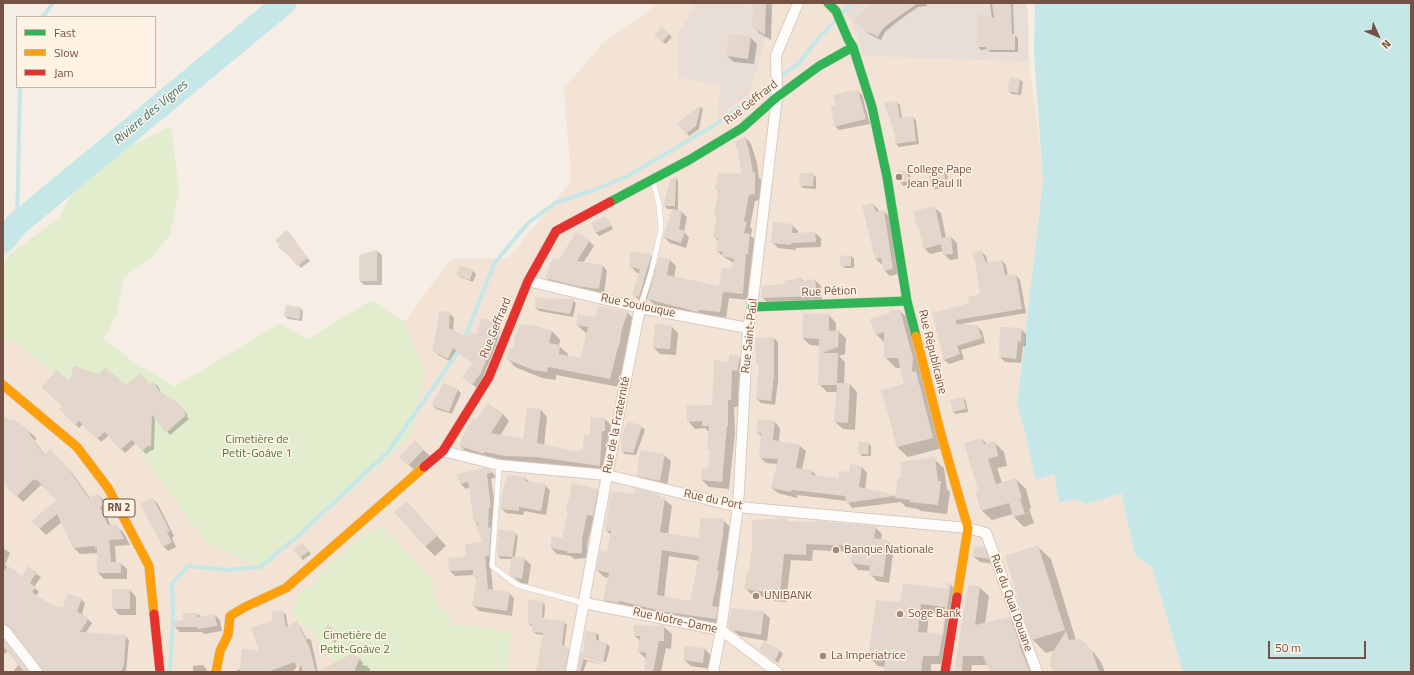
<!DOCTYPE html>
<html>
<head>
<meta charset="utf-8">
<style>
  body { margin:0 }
  #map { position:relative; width:1414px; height:675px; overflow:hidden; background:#f6eee5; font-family:"Titillium Web",sans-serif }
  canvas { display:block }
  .frame { position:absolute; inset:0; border:4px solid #755344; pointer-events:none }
  .legend { position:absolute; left:16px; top:16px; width:140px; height:72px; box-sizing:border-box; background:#fff3e5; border:1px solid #c8b3a5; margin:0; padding:5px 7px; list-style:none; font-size:12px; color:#755344 }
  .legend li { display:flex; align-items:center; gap:8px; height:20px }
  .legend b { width:20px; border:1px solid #c8b3a5 }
  .north { position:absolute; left:1358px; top:16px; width:40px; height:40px; -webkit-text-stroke:3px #fff3e5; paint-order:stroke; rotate:135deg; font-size:11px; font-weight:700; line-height:16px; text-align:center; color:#755344 }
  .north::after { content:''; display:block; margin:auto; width:14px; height:18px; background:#755344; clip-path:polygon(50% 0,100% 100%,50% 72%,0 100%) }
  .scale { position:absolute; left:1268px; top:641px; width:98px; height:18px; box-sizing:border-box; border:2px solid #755344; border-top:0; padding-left:5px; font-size:12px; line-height:14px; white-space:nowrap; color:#755344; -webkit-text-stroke:3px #fff3e5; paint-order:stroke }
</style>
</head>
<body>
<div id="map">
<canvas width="1414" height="675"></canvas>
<div class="frame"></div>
<ul class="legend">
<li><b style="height:5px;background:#30b455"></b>Fast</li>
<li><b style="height:5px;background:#ff9f0a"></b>Slow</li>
<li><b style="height:5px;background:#e5322d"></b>Jam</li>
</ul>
<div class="north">N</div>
<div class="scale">50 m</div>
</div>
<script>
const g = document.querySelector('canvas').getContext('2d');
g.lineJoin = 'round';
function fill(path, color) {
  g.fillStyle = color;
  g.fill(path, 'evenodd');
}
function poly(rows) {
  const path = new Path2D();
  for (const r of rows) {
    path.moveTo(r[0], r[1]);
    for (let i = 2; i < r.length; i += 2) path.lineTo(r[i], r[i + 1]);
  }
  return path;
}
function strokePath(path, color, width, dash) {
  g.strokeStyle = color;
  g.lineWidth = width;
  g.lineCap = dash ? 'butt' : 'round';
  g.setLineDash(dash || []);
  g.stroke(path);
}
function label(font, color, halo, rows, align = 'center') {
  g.font = font + ' "Titillium Web",sans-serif';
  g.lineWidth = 3;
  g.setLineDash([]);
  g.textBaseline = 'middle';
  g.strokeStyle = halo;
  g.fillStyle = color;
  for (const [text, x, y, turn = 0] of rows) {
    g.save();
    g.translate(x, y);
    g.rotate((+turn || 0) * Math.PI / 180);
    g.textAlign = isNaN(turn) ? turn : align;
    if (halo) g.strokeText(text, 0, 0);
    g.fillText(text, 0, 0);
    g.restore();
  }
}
const residential = poly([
  [659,3,851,3,845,12,853,24,863,56,1029,62,1039,136,1043,181,1017,405,1024,429,1036,480,1054,474,1059,503,1076,499,1087,504,1121,493,1135,555,1152,567,1183,672,3,672,3,344,8,337,73,388,130,438,206,543,424,372,404,322,451,259,509,258,571,181,564,88,602,44]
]);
const industrial = poly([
  [696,3,743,3,774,11,750,93,717,118,720,85,678,78,677,36],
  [855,3,1026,3,1028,11,1029,62,863,56,853,24,845,12]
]);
const green = poly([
  [171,126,179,191,170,235,152,257,123,278,117,315,103,339,134,362,174,387,280,323,307,340,371,300,404,322,424,372,411,435,336,505,258,565,206,543,130,438,73,388,12,340,3,340,3,266,9,255,59,218,84,168],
  [382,526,431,578,437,606,449,614,453,627,463,624,511,632,507,672,340,672,310,628,306,629,296,620,292,610,298,596,359,538]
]);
const water = poly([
  [1035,3,1411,3,1411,672,1183,672,1152,567,1135,555,1121,493,1086,504,1076,499,1059,503,1054,474,1036,480,1024,429,1017,405,1043,181,1034,53]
]);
const shadow = poly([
  [754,3,771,3,772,5,771,40,759,33,753,26],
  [874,3,927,3,927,6,918,7,898,21,885,32,881,40,869,34,856,21],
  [990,3,1013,3,1014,35,1018,38,1018,52,990,52,988,49,981,50,978,47,978,20,992,19],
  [662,28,672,37,666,44,658,38],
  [750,37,757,44,754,64,734,62,727,56],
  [1020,80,1023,82,1021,95,1011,94,1009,91],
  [857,91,862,95,870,124,839,130,835,126,837,106],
  [897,102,900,105,902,119,913,117,916,120,919,144,899,147,896,144],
  [701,107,703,109,699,129,689,136,679,123],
  [745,137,751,144,757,163,759,178,761,180,761,200,755,201,750,227,752,229,751,236,756,241,754,261,752,260,749,300,729,298,726,318,705,315,704,318,655,305,647,298,646,303,640,301,634,295,640,273,637,273,630,266,650,255,656,262,655,269,656,269,670,260,676,266,674,278,720,287,732,270,734,263,724,257,717,251,718,241,714,236,718,216,715,214,719,192,717,189,728,175,742,174],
  [907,171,910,174,912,184,903,186,901,183,898,172],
  [944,171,947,174,949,188,934,189,931,186],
  [813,174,816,177,816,189,803,188,800,185],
  [676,178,678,181,678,211,681,211,687,217,684,232,689,237,686,248,670,243,664,237,673,209,667,209,665,206],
  [873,204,878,209,879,213,883,211,889,216,898,274,890,276,885,271,884,263,881,264,876,259,863,207],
  [935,208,941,213,946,238,951,237,957,243,958,259,950,260,944,254,943,251,930,254,924,248,920,228,917,225],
  [606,217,608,220,613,229,599,236,596,233,592,223],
  [792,225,798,231,798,234,815,233,821,238,821,247,796,248,796,250,778,248,772,242],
  [290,234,310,261,301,268,292,258],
  [589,241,594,246,583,263,603,266,607,271,604,294,582,290,551,282,546,277,559,261],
  [377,251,382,255,382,285,364,285,360,281,360,256],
  [981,251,986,256,988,264,1002,261,1006,265,1008,276,1016,275,1020,280,1026,313,961,324,977,326,982,331,985,343,961,350,964,359,949,364,944,360,933,314,971,304,982,295],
  [851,256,854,259,854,268,845,268,842,265],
  [460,267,473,271,476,274,473,282,460,277,457,275],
  [801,278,804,282,815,280,821,286,822,301,768,303,763,298,786,285],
  [573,300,576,303,573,317,539,311,536,308],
  [598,307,628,313,636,321,626,355,619,387,556,375,556,380,542,378,515,367,507,358,514,351,552,331,560,340,559,346,568,354,568,357,581,360,587,334,577,325,596,319],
  [300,308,303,311,302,321,288,319,285,316],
  [900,311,911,321,943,448,908,457,897,447,883,390,905,384,901,368,896,368,885,357,885,343,876,334],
  [449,313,454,318,453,331,469,340,496,323,501,328,496,345,478,389,469,382,473,364,458,352,453,363,438,355,433,350],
  [819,314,829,315,836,323,836,331,838,331,846,338,845,354,839,356,845,362,844,384,850,384,857,392,855,430,843,429,835,422,837,392,827,392,819,384,820,346,810,345,803,338],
  [671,326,678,333,676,355,660,354,654,348],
  [1021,329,1026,334,1026,346,1023,346,1021,363,1005,362,1000,357],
  [774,338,778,342,778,381,775,405,761,403,757,399,760,366,757,363],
  [739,357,747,364,744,378,739,377,738,407,734,407,735,433,729,489,709,487,702,480,709,470,711,451,708,448,710,433,705,428,695,429,688,421,713,406,729,363],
  [141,375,149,385,154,383,158,386,161,393,172,401,174,400,188,415,187,417,189,419,170,435,155,417,154,450,152,450,146,454,136,443,125,453,109,435,101,442,83,424,79,428,61,409,64,406,69,383,126,386],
  [444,384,458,390,461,393,452,414,436,409,433,406],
  [963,398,966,401,968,412,956,414,953,412],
  [488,404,503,414,509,421,500,436,524,440,528,409,541,410,547,417,544,446,581,453,584,450,591,436,605,419,611,425,611,438,608,438,606,472,543,464,512,462,467,452,460,446],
  [3,417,14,422,14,421,31,433,37,439,34,440,45,455,56,456,73,474,90,498,98,494,104,501,110,512,106,514,111,526,116,526,123,532,130,545,115,546,116,563,120,563,127,569,127,579,104,579,98,573,98,553,80,554,74,548,62,522,46,535,40,529,33,521,57,500,44,486,43,487,41,485,23,502,3,482],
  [628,422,642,427,645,430,636,455,625,454,622,451],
  [775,422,780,428,779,442,800,446,806,451,802,469,812,471,818,477,839,479,862,467,867,473,865,490,895,496,897,497,903,478,934,459,944,468,947,489,950,492,947,514,921,511,918,509,906,507,901,502,852,508,847,501,797,495,797,498,778,493,772,488,778,464,766,463,760,457,762,437,757,432],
  [982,439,987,444,994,442,1004,452,1007,466,997,468,1002,483,1016,479,1026,489,1031,508,1029,509,1034,523,1024,527,1014,517,1013,514,992,520,982,511,979,490],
  [415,442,430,456,415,471,401,457],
  [868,443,871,446,871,456,862,456,859,453],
  [664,455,671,461,667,487,644,482,638,475],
  [491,471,496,477,491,479,496,512,490,560,493,591,509,593,514,598,512,616,479,611,474,606,477,580,474,575,455,576,450,571,484,543,479,527,475,522,470,487,466,489,461,484,457,474],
  [525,478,530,482,545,485,550,490,546,515,524,511,523,515,506,513,501,508],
  [597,490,603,496,598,521,593,520,587,545,587,558,574,559,571,556,557,554,551,548,563,539,569,513],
  [635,495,658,495,661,499,664,499,672,506,668,534,700,539,723,520,730,527,723,625,611,607,604,600,609,578,604,577,597,570,608,553,611,535,606,530],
  [669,556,699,561,691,602,664,598],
  [153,499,158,504,174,536,172,538,176,547,168,551,163,546],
  [407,502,446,546,435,556,425,546],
  [785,519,788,522,875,527,882,534,881,540,887,541,894,547,889,583,877,581,870,574,871,571,858,570,852,563,853,552,813,550,812,561,791,560,786,602,774,601,770,598,752,595,745,588,750,573],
  [515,533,518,536,515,557,525,559,531,565,528,584,521,583,510,574,513,559,501,559,498,556],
  [305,547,311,554,303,560,300,557],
  [1038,547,1051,559,1076,640,1084,643,1094,653,1101,662,1105,672,1054,672,1056,650,1046,653,1033,640,1023,613],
  [3,548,10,553,5,565,22,578,28,568,41,577,34,587,39,592,36,596,49,605,63,610,81,599,85,603,82,614,92,623,85,634,125,636,129,640,126,672,44,672,43,668,14,631,9,627,3,630],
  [984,548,990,554,994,564,980,562,973,556],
  [950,584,959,593,948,664,931,664,931,672,885,672,885,667,878,666,869,657,901,603,948,590],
  [929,612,945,615,943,636,927,634],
  [979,587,989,596,985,624,1009,618,1019,627,1035,672,991,672,988,665,972,665,971,672,955,672],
  [130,590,136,597,136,615,119,615,113,608],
  [542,602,545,605,544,620,564,622,567,625,564,647,571,651,568,672,538,672,544,635,536,634,533,631,533,627,529,624],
  [282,611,286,615,288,627,296,623,300,626,307,640,308,638,311,640,318,672,298,672,302,659,293,672,237,672,238,669,241,670,261,652,274,621],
  [763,612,770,618,767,641,740,636,729,627],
  [198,614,202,618,215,615,220,620,222,631,204,634,202,632,180,632,175,627],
  [635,626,664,627,672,634,671,649,666,648,661,672,665,672,645,672,646,659,638,651,640,641,635,636],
  [586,632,596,633,599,635,599,642,607,644,610,647,606,662,583,657,583,659,605,665,587,661,583,672,579,672,584,654],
  [337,633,340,636,335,643,323,634],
  [3,641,28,672,13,672,19,664,8,651,3,655],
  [764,643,780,651,783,654,778,663,760,650],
  [705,649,711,656,710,669,691,666,684,660],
  [351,656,360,659,363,663,362,665,367,666,370,669,370,672,323,672],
  [203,665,207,670,207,672,193,672,193,666]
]);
const stream = poly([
  [43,17,53,3],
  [17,224,20,87],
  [464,340,494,264,527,224,555,203,591,191,626,177,716,124,799,63,817,40,852,3],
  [170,672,173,615,172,584,188,566,227,570,260,567,299,535,388,452,460,349]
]);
const river = poly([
  [3,241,17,224,284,3]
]);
const building = poly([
  [753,3,766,3,765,35,752,27],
  [872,3,918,3,887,25,882,30,878,37,865,31,854,21],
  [992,3,1011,3,1012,34,1015,34,1015,50,987,50,986,47,977,47,977,20,979,14,994,18],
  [662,27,669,34,662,42,654,35],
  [729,34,751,36,748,59,726,56],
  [1010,77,1020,79,1018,93,1007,91],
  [858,90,866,119,834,127,831,106,836,105,833,95,845,92],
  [897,101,900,118,913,116,916,141,895,144,895,135,884,103],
  [701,105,696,126,686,134,677,123],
  [745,136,750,155,753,172,755,172,755,194,749,195,744,221,747,222,744,233,750,234,748,255,746,254,743,294,723,292,720,312,699,310,698,312,647,299,659,257,670,259,667,275,719,286,722,267,732,269,734,259,722,256,723,252,716,251,718,238,713,237,717,214,714,214,719,190,715,189,719,172,729,174,741,173,738,151,735,142],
  [907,170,909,181,900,183,897,171],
  [944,170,946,186,931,187,928,173],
  [800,173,814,173,813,186,799,186],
  [676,177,675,206,663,206,670,180],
  [873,203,876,212,884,210,893,269,884,271,881,258,875,259,862,206],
  [935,206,942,238,951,236,953,254,943,255,941,244,924,249,918,225,916,225,913,211],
  [672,209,682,210,679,229,685,231,681,243,663,237],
  [606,216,611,226,595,233,591,223],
  [773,222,793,224,792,233,815,232,816,242,791,243,791,245,771,243],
  [287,230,308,258,297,266,291,258,278,247,280,245,275,240],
  [576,232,590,240,577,261,603,265,599,289,577,286,545,278,553,258,559,260],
  [377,250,377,281,359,281,359,255],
  [981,250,986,263,1002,260,1005,275,1016,274,1022,309,956,320,956,324,977,325,982,338,957,346,960,354,944,360,932,313,970,303,968,297,980,294,976,267,972,253],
  [631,251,650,254,651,256,639,297,632,295,640,269,629,267],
  [851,255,851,266,841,266,839,256],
  [460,265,473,270,470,280,456,275],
  [801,277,802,281,815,279,817,296,762,298,761,286,785,284,784,281],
  [535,298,574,299,570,314,535,308],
  [286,305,301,307,299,319,284,316],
  [598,306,628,312,622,329,619,347,618,347,610,379,548,367,547,372,533,370,506,359,510,348,513,349,515,337,520,324,536,326,552,331,549,343,560,345,559,354,581,358,588,327,576,325,578,314,595,317],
  [890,310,900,310,913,358,912,372,916,371,933,438,897,447,881,390,904,384,898,358,884,358,884,332,875,335,870,319,890,313],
  [439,311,450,312,449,328,468,338,471,332,477,334,481,318,497,322,491,340,494,341,481,373,472,385,462,377,472,364,453,348,448,359,432,351,437,328],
  [819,313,819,314,829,314,829,331,839,330,838,347,822,353,838,353,837,384,837,383,850,383,848,423,834,422,837,385,818,385,819,339,802,338,803,314],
  [655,324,672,325,670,349,653,348],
  [1000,327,1022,328,1021,342,1018,341,1016,359,999,357],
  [774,337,774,376,771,401,756,399,759,364,756,364,755,338],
  [730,354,740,356,740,357,737,371,732,370,731,400,728,400,728,426,727,426,722,482,701,480,702,468,708,469,710,449,707,449,709,426,702,426,702,421,687,422,686,406,712,405,714,360,728,362],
  [74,366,98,374,99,372,100,373,105,367,126,385,141,373,149,384,154,381,158,390,172,400,174,399,185,411,184,412,186,415,166,433,152,415,151,446,148,446,142,451,132,440,120,450,105,432,97,439,79,421,75,425,59,409,62,406,41,387,57,370,69,381],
  [443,383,458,389,449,412,432,406,435,396,437,397],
  [963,397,966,409,953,412,950,400],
  [488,403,503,414,491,433,523,439,527,408,541,409,537,443,580,452,580,449,583,449,584,435,590,435,590,417,605,418,605,431,602,431,600,466,536,457,505,456,484,452,484,454,459,446,463,435,473,419,476,420],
  [3,416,13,421,14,419,31,432,29,433,44,455,50,449,67,467,89,498,98,493,104,505,100,507,108,525,116,524,124,538,124,539,109,540,111,562,121,562,121,573,97,573,97,548,95,549,95,546,73,548,57,514,39,529,32,521,56,500,37,480,36,481,34,479,16,497,3,483],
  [758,419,775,421,773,440,800,445,796,468,812,470,812,475,838,478,839,471,849,472,850,464,862,466,859,487,896,495,895,496,846,503,845,496,792,490,791,492,771,488,778,459,759,458,761,433,756,433],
  [628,421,642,426,633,453,621,451,622,435],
  [982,438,984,444,995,441,998,456,988,459,996,484,1016,478,1022,499,1020,499,1025,514,1013,517,1009,503,981,511,975,491,978,490,964,443],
  [415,440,424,449,408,466,399,457],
  [858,442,869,442,868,454,858,454],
  [640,450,665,454,660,481,637,476],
  [935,457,938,481,941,481,938,505,910,502,910,500,895,498,898,477,902,477,900,462],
  [485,468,491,470,492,472,487,474,491,508,489,507,488,527,491,528,489,556,485,556,488,589,510,592,507,611,472,606,477,577,473,577,473,570,449,571,448,558,466,557,465,544,482,542,476,525,478,526,478,523,474,523,468,482,460,484,456,474],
  [507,475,526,477,525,481,546,484,541,511,519,507,519,511,500,509,501,499],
  [572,483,598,489,593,516,587,515,582,539,582,553,567,553,567,551,550,548,552,536,562,538,568,512,566,511],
  [635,488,658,494,658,497,665,498,660,532,699,538,700,518,724,519,723,534,717,571,719,571,712,606,718,607,716,619,666,612,619,601,619,603,603,600,609,573,596,570,600,551,607,552,611,531,605,530,611,491,634,494],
  [662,550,699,556,690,601,657,595],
  [153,498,170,531,167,532,172,542,163,547,140,504],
  [407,501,437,536,425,547,394,512],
  [786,518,786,521,815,522,815,521,876,526,874,538,888,540,883,577,869,575,870,566,851,563,853,546,806,544,806,555,784,554,780,596,766,595,766,592,744,589,747,572,749,572,752,545,752,520],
  [499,529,516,532,512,557,497,556],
  [303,543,309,551,300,558,293,550],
  [1038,545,1065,630,1032,640,1022,613,1005,556],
  [974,546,984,547,989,559,972,556],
  [512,556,525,558,522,579,513,577,509,574],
  [8,566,22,576,28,566,37,572,30,583,36,587,32,592,50,604,63,608,67,594,82,598,77,612,89,618,80,632,126,635,124,665,121,672,43,672,42,668,11,628,3,624,3,572],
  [948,582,951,583,939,656,923,656,921,672,884,672,885,660,868,658,876,600,900,602,903,583,947,589],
  [921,604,945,607,942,634,918,632],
  [968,585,980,586,975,625,1010,617,1020,644,1019,645,1030,672,990,672,983,656,963,656,962,672,954,672],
  [112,589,130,589,130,609,112,609],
  [529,599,543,602,542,617,544,617,544,619,565,621,562,645,569,648,565,672,536,672,543,633,532,632,532,624,528,624,528,611,527,611],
  [731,608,764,611,761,635,732,630,728,627],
  [283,610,286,627,297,621,310,649,316,672,303,672,301,665,296,666,295,662,268,672,240,672,242,649,259,651,251,628,273,620,271,612],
  [183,613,198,613,197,617,215,614,217,626,198,629,197,627,174,627,173,622,183,620],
  [328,624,338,633,332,640,321,634],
  [634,625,664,626,664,641,659,641,653,672,644,672,646,653,637,651,640,636,634,636],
  [585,631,596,632,596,640,607,643,603,663,584,658,580,672,578,672,581,652,583,652],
  [1066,631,1069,640,1078,639,1085,642,1092,651,1099,672,1053,672,1050,664,1051,655],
  [3,639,29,672,24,672,3,646],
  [764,641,780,650,775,661,759,650],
  [685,646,705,648,703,663,683,660],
  [351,654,360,658,354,672,317,672]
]);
const lane = poly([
  [640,308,651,273,661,229,659,204,653,181],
  [499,465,492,566,517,585,584,603]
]);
const street = poly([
  [528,281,640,308,748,328],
  [443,451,499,465,607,475,738,507,968,528,986,533,1037,672],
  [584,603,721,630,777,672],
  [3,630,6,632,37,672],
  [571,672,607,475,640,308],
  [713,672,721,630,738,507,748,328,752,307,777,97,776,55,798,3]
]);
const fast = poly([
  [828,3,836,11,848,39,853,47,872,107,887,177,907,301,916,336],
  [610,202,689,160,742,128,777,97,819,66,853,47],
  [752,307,907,301]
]);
const slow = poly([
  [916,336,942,438,968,528,957,597],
  [3,385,77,447,108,488,149,566,154,614],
  [216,672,220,651,228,635,230,616,245,607,286,588,424,467]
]);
const jam = poly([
  [424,467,443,451,489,377,528,281,556,231,610,202],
  [154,614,160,672],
  [945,672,957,597]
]);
const markers = [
  [899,177,4,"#a2897c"],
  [836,550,4,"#a2897c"],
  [756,596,4,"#a2897c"],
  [900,614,4,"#a2897c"],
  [823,656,4,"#a2897c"]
];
const shields = [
  [119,508,32]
];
const shieldNames = [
  ["RN 2",119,508]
];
const streetNames = [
  ["Rue Geffrard",751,103,-38],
  ["Rue Pétion",829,292,-2],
  ["Rue Soulouque",638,306,12],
  ["Rue Geffrard",496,328,-68],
  ["Rue Saint-Paul",750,336,-84],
  ["Rue Républicaine",932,352,76],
  ["Rue de la Fraternité",617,425,-79],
  ["Rue du Port",713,500,12],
  ["Rue du Quai Douane",1011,603,70],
  ["Rue Notre-Dame",675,621,12]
];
const poiNames = [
  ["College Pape",907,170],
  ["Jean Paul II",907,184],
  ["Banque Nationale",844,550],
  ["UNIBANK",764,596],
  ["Soge Bank",908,614],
  ["La Imperiatrice",831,656]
];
const parkNames = [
  ["Cimetière de",257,440],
  ["Petit-Goâve 1",257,454],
  ["Cimetière de",355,636],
  ["Petit-Goâve 2",355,650]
];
const waterNames = [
  ["Riviere des Vignes",151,113,-40]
];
fill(residential, '#f3e3d4');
fill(industrial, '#e9ded6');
fill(green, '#e2edce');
fill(water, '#c5e7e7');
fill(shadow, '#0003');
strokePath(stream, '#c5e7e7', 4);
strokePath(river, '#c5e7e7', 24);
fill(building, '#e3d6cc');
strokePath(lane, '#d7cbc3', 6);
strokePath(street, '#d7cbc3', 12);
strokePath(fast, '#d7cbc1', 10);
strokePath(slow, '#d7cbc1', 10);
strokePath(jam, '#d7cbc1', 10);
strokePath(lane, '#fefcfb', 5);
strokePath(street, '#fefcfb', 10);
strokePath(fast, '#30b455', 9);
strokePath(slow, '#ff9f0a', 9);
strokePath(jam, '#e5322d', 9);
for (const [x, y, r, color] of markers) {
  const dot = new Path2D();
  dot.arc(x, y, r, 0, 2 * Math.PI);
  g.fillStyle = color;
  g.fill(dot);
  strokePath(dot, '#fff3e5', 1.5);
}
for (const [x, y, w] of shields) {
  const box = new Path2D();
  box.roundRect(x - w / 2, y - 9, w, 18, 3);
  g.fillStyle = '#fff3e5';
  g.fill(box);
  strokePath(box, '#755344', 1);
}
label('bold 11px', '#755344', null, shieldNames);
label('12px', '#755344', '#fff3e5', streetNames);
label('12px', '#755344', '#fff3e5', poiNames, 'left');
label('12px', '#4e7639', '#fff3e5', parkNames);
label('italic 13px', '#36757d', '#fff3e5', waterNames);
</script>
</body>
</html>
